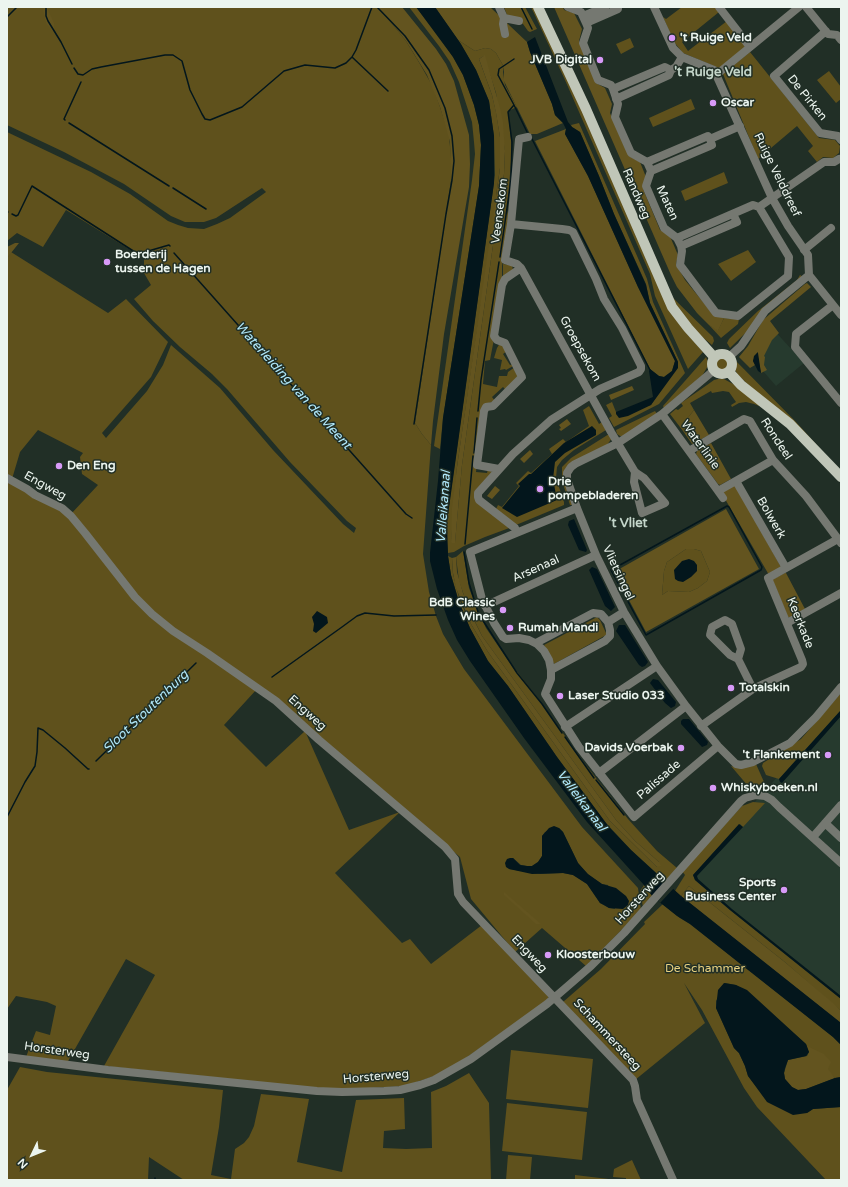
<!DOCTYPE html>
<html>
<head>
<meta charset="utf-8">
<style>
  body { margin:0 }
  #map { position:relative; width:848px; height:1187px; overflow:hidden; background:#212f26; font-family:"Varela Round",sans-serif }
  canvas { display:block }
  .frame { position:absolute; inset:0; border:8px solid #ecf5ef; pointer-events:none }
  .north { position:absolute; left:12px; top:1135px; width:40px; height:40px; -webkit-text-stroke:3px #212f26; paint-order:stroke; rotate:227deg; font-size:11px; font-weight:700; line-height:16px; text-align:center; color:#ecf5ef }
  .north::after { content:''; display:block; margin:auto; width:14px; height:18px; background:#ecf5ef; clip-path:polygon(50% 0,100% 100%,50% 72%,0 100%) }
</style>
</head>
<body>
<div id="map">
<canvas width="848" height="1187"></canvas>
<div class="frame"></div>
<div class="north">N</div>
</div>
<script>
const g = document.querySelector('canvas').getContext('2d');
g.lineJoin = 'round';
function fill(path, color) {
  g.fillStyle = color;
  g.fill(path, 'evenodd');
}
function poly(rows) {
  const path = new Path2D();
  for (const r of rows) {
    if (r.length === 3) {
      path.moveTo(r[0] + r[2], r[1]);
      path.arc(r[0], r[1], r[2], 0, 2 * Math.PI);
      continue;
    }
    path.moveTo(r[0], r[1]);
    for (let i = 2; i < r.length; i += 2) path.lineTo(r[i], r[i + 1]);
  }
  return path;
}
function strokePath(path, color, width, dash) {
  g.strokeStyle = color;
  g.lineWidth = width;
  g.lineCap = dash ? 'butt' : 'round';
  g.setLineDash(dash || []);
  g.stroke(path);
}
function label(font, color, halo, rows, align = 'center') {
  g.font = font + ' "Varela Round",sans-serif';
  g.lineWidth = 3;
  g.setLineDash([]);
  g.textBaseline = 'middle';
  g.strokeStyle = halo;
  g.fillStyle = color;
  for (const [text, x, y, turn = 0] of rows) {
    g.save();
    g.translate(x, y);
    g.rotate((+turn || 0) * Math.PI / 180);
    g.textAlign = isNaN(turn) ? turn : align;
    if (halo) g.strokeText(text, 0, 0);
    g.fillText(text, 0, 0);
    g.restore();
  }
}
const built = poly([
  [772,328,804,363,776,386,763,371,760,353],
  [841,703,841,1011,687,876,765,791]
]);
const green = poly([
  [7,7,376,7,385,15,406,41,420,64,433,87,440,107,449,135,451,158,451,181,415,423,422,434,431,445,423,554,429,592,436,616,443,634,464,669,582,827,638,888,641,910,586,966,542,928,515,952,471,899,460,857,290,713,174,629,146,606,71,514,98,485,82,474,80,457,83,453,38,430,20,452,12,479,7,477,7,258,11,252,108,313,126,299,168,342,151,377,102,433,106,438,147,391,163,365,171,345,220,388,273,450,343,524,354,533,356,528,347,521,290,462,227,389,212,374,180,347,153,321,134,299,151,285,144,273,144,254,138,254,132,251,66,210,43,247,17,233,7,241,7,132,91,172,130,194,168,221,178,225,188,228,204,229,217,224,230,218,266,192,262,188,216,218,204,222,185,222,171,216,124,184,64,152,7,125],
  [559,828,563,832,578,863,587,874,602,884,608,885,615,909,609,908,600,903,587,884,573,875,563,873,541,874,509,869,513,858,521,865,527,866,532,866,538,862,542,856,542,836,545,832],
  [409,7,416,7,436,32,453,57,463,75,474,105,479,125,481,145,479,186,443,418,440,449,434,446,472,180,475,154,474,142,472,122,459,82,450,62,439,46],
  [504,7,525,7,537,29,530,32,528,31,523,24,507,15],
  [531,7,534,7,572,87,675,318,683,329,703,352,688,369,655,296,650,274,565,80],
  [682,7,716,7,719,12,682,42,688,51,727,21,747,46,719,69,714,66,683,53,674,42,663,17,666,19],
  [630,38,634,47,621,54,616,44],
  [458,40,475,51,485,48,491,49,496,53,504,67,503,72,505,85,517,107,508,111,512,150,507,210,509,221,502,266,502,278,494,339,490,360,485,361,483,384,497,387,499,376,507,376,508,372,515,367,519,375,506,390,503,387,492,397,495,401,485,404,476,472,487,473,488,469,491,470,492,472,476,493,512,527,485,537,464,546,454,552,448,553,446,532,448,512,495,175,494,136,489,101,476,70],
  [484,56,496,93,505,151,504,174,497,219,496,196,500,168,500,137,496,112,492,95,479,59],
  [495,231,462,465,455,542,451,542,457,467,481,304],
  [750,52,819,138,835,140,840,146,839,153,833,158,823,157,817,162,808,151,813,146,797,126,758,159,723,74],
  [829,71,841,87,841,99,836,103,817,80],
  [691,99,695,109,653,127,649,118],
  [579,123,641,265,647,279,653,302,685,373,659,404,614,427,609,418,612,416,606,405,612,402,616,412,616,414,651,405,678,362,650,303,646,284,614,214,599,176,580,132,572,127,571,125],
  [724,172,728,183,685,201,681,191],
  [748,250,756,262,731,281,718,264],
  [503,264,512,265,513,270,503,278],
  [800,275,803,277,730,348,727,343,729,339,758,311,797,280],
  [671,296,713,337,714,341,712,345,695,331,680,313],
  [724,318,739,319,738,324,721,338,709,325,718,330],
  [500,343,507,351,503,354,510,365,514,364,515,365,506,370,505,369,500,370,502,360,494,358,497,348],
  [706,357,709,364,702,376,664,408,663,406],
  [722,364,7],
  [736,361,796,422,841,472,738,375,735,370],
  [722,378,735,385,760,404,759,406,754,404,746,402,739,403,732,407,731,405,736,402,729,392,723,391,712,393,711,391,690,403,694,410,687,419,683,431,670,414,676,409,678,410,683,406,681,403,707,385,714,380],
  [589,406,599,424,602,422,606,430,574,450,562,460,557,467,556,478,564,502,564,505,516,525,496,509,498,505,502,507,519,486,516,483,528,471,531,473,552,454,549,449,563,439,566,442,589,426,583,410],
  [655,411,657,414,623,436,620,436,617,434,616,430],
  [609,434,612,438,607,445,568,465,572,505,570,505,562,481,562,467,571,458],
  [7,480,67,514,139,603,257,689,224,725,266,767,305,731,349,830,400,812,335,873,402,943,410,939,431,964,482,925,548,995,548,1000,446,1072,405,1086,337,1090,104,1066,155,975,126,959,67,1063,26,1057,36,1031,50,1035,56,1006,47,1002,16,996,7,1009],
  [686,549,694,549,701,551,710,572,707,581,698,588,689,592,668,591,662,595,664,571,667,562],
  [463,551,469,588,477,609,486,628,507,659,537,697,585,764,628,819,657,851,677,868,665,881,631,850,605,822,557,757,508,686,488,661,470,628,459,602,451,575,448,556,452,558,453,574,460,601,471,624,488,652,610,821,657,867,659,862,635,841,616,820,482,636,468,607,459,581,456,557],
  [597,617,600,620,606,633,606,635,554,664,544,645],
  [841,693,841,700,840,702,841,704,841,710,779,779,766,775,762,766,763,763,801,739],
  [756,764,764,782,759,786,748,786,731,766,739,768],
  [753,802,765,803,743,827,740,824,693,875,695,880,730,910,841,999,841,1011,786,963,689,886,681,896,675,891,685,875,682,871,742,806],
  [644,885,653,897,643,907,640,891],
  [663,904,680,918,690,924,833,1037,841,1045,841,1077,835,1078,809,1052,806,1044,736,985,725,983,716,1001,716,1008,734,1048,739,1053,745,1066,748,1076,756,1086,807,1113,813,1109,841,1107,841,1180,826,1180,757,1107,744,1088,702,1010,684,983,705,1023,635,1080,563,1002,601,969,645,924,644,922],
  [511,1050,593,1059,588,1108,506,1099],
  [20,1067,47,1072,223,1090,219,1127,211,1175,231,1179,235,1149,244,1143,249,1137,254,1126,261,1094,309,1099,297,1162,342,1172,356,1100,404,1098,405,1129,384,1131,383,1148,406,1149,432,1148,431,1092,446,1086,469,1073,489,1103,491,1180,184,1180,149,1157,148,1180,7,1180,7,1090],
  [507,1103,587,1112,582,1160,502,1151],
  [508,1155,532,1157,530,1180,506,1180],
  [632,1160,641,1180,626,1180,626,1178,613,1177,614,1169],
  [575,1175,617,1180,575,1180]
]);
const forest = poly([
  [44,7,48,7,48,10,54,23,55,34,46,23,43,10],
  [376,7,402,7,436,49,446,64,454,81,469,135,470,164,469,187,444,334,433,421,431,445,422,434,415,423,451,181,450,142,440,107,427,75,406,41,385,15],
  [435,7,490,7,527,42,530,52,552,104,555,115,563,123,537,134,530,134,504,81,504,67,496,53,491,49,485,48,475,51,458,40],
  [554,7,563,7,564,10,574,13,582,29,579,41,596,83,605,88,612,104,610,113,629,156,640,162,646,177,643,189,660,230,669,234,678,255,676,264,685,280,712,313,724,318,718,331,709,325,697,313,677,287,671,275],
  [485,55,500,108,503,122,505,151,504,174,497,219,493,218,500,168,500,137,496,113,492,95,479,59],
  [566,129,565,134,588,176,638,287,675,361,672,371,664,377,659,376,650,369,535,141],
  [491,230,495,231,462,465,455,543,452,543,451,542,452,508,457,467],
  [15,243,19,243,7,258,7,247],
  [807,283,811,287,770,321,779,333,772,340,764,356,765,357,764,365,767,370,761,373,757,353,753,361,755,365,750,368,739,357,748,346,763,320,805,284],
  [632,386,634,390,611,400,609,395],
  [694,410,709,435,692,444,683,431,687,419],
  [567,419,571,424,561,431,559,429,561,428,559,425],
  [711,443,731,479,720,485,718,484,696,454,697,451],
  [530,450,533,454,524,463,520,459],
  [735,485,781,567,769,575,721,492],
  [495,486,500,490,492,499,487,496],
  [726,509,759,569,646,632,614,572],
  [686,549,694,549,701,551,710,572,707,581,698,588,689,592,668,591,662,595,664,571,667,562],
  [456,557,457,572,463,593,473,618,482,636,616,820,635,841,659,862,661,866,657,867,610,821,488,652,471,624,456,588,453,573,452,558],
  [785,573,786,573,805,609,790,617,788,617,773,581,773,579],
  [689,886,786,963,833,1003,841,1011,841,1023,681,896],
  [504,892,541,924,536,924,504,895],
  [807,1046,824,1054,831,1062,828,1069,835,1078,806,1089,798,1090,792,1087,785,1079,784,1073,788,1060,807,1056,809,1052]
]);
const water = poly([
  [416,7,435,7,461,44,476,70,489,101,494,136,494,183,447,522,448,556,451,575,459,602,470,628,488,661,508,686,557,757,609,827,631,850,681,896,841,1023,841,1045,833,1037,690,924,677,916,653,897,644,885,587,822,524,738,470,661,457,640,448,620,437,589,430,561,430,553,438,481,443,418,479,186,481,145,479,125,474,105,463,75,453,57],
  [535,37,568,122,572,127,580,132,599,176,614,214,646,285,650,303,678,362,678,368,651,405,628,416,619,418,616,414,616,412,653,397,649,371,650,369,659,376,664,377,672,371,675,361,638,287,588,176,565,134,566,129,563,123,555,115,552,104,530,52,527,42],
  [758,352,758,353,761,373,758,371,753,361,754,356],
  [592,426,596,430,596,435,565,453,555,462,553,479,557,500,517,517,502,508,520,486,518,484,529,474,531,474,564,443],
  [574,519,587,550,586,552,579,550,568,525,569,521],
  [689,559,694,561,697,565,697,571,691,577,683,582,678,581,675,579,674,570,682,561],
  [592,567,597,569,615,607,611,611,605,606,589,570],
  [317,611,327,617,328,623,316,633,313,631,314,624,312,617],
  [619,625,625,625,648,662,645,666,642,667,639,665,616,631],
  [653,679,658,680,676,702,675,706,671,708,665,703,650,683],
  [841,710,841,716,782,783,780,782,779,779],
  [683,719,689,719,708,742,707,745,702,747,681,724,681,721],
  [739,824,743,827,697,876,698,879,732,909,841,996,841,999,730,910,695,880,693,875],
  [554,826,559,828,563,832,578,863,588,874,602,884,616,888,626,896,629,901,628,905,623,909,609,908,604,905,600,903,587,884,573,875,563,873,532,874,509,869,506,867,505,863,507,859,510,858,513,858,520,865,527,866,532,866,538,862,542,856,542,836,549,828],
  [724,983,736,985,747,990,806,1044,809,1052,806,1056,788,1060,785,1068,784,1073,785,1079,792,1087,798,1090,806,1089,835,1078,841,1077,841,1107,813,1109,807,1113,793,1115,767,1102,748,1076,745,1066,739,1053,734,1048,716,1008,718,990]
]);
const pier = poly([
  [671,886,674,888,660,903,658,901]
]);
const stream = poly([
  [46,7,46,16,48,21,61,42,72,64],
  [377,7,405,36,429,70,445,108,452,136,453,148,454,161,452,180,446,214,414,424],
  [521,7,532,29],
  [7,17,17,7],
  [352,57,388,91],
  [74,68,78,74,83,75,92,69,101,67,165,55,173,55,182,61,190,90,202,114,205,119,210,120,242,107,284,71,305,65,335,68,346,63,352,57,356,50,372,7],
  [514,105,527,132],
  [65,120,64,119,81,82],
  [69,123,169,186],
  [532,139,650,370],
  [173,188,206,209],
  [7,212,8,212],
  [12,214,16,216,18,215,32,186,138,254,169,245,170,246],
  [174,253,406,514,412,518],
  [500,257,511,180,512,142,508,112,514,105,498,75,499,69,514,59],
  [478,411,481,380,499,262],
  [474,453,477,418],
  [727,506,729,507,762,567,761,570,646,635,611,570,727,506],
  [465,544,473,456],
  [464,552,469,583,478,612],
  [480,616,517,673,542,704,562,733],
  [272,677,342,627,357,616,365,613,394,616,436,615],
  [565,737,594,778],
  [96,761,196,663],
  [596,780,624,815],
  [7,817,25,782,35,766,37,752,38,728,43,730,65,748,88,769,89,769],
  [155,1180,155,1178]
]);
const minor = poly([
  [499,7,504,18,519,21],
  [568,7,581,12,586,23,588,28,583,43,598,80,611,85,613,89,618,104,615,117,631,153,647,162,651,171,646,186,664,228,677,238,681,246,682,251,680,265,716,313,738,316,788,276,789,257,759,207],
  [654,7,673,48,682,57,714,70,772,198,788,226,808,255,809,275,841,315],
  [719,7,750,47],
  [806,7,828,34,837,35,841,40],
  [583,16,605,7],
  [504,18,503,24,505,34],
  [586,23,618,9,618,7],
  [826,31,774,76,820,133,838,136,841,140],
  [716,75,799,7],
  [613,89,665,67,671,70],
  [616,99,669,75,671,70,676,67,682,57],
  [710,139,740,126],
  [647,162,708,136,710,139,712,145,651,171],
  [511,224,562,229,569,230,573,232,596,279,604,299,622,328,641,366,641,369,639,372,600,389,551,420,513,454,478,493,478,497,479,500,515,528,517,532],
  [677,238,753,205,759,207,824,162,834,162,839,159],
  [681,246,737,222,733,214],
  [804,250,831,228],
  [521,268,611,432,635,472,644,478,665,503,642,513,634,482,635,472],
  [833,305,796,334,795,347,841,403],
  [729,357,741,346,765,311,809,275],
  [713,371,662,414,618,443,575,464,571,467,567,473,567,479,577,508,596,555,624,612,657,666,686,706,718,746,736,764,741,765,753,762,790,743,816,717,841,687],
  [662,414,718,491,773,460],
  [689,451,744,419,750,421,773,460,806,496,841,543],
  [499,469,477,465,484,411,486,407,493,406,522,377,505,343,497,340,494,336,502,285,505,279,521,268,517,264,505,260,511,224,519,139,528,137],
  [7,478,27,489,35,495,62,508,71,516,85,533,135,597,152,614,173,631,207,653,276,701,319,740,445,847,455,859,458,894,463,902,633,1080,635,1086,637,1100,673,1180],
  [736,481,786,568],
  [718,491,723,498],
  [577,508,470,552,482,599,494,623,503,637,506,639,519,638,529,640,537,644,544,651,549,660,551,670,551,679,545,694,579,747,634,817,718,746],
  [485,606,596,555],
  [608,622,624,612],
  [787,623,841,593],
  [536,643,593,613,601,614,608,622,610,630,610,636,605,641,551,670],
  [738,659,741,649,732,624,725,620,712,627,710,635,730,655,738,659,753,689],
  [701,726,753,689,801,667,803,664,802,660,768,578,838,539],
  [565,727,657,666],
  [599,773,686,706],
  [825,823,841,838],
  [813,837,841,805],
  [7,1057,108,1070,317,1091,342,1092,384,1091,400,1090,420,1085,434,1080,471,1059,547,1004,591,966,624,933,741,801,745,798,756,795,765,796,772,800,779,807,841,863]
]);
const major = poly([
  [538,7,586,109,672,307,688,328,714,357],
  [722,364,10],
  [729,372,741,385,790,424,841,477]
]);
const markers = [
  [672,38,4,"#d89af8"],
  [600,60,4,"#d89af8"],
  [713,103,4,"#d89af8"],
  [107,262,4,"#d89af8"],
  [59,466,4,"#d89af8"],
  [540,489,4,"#d89af8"],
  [503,610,4,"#d89af8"],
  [510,628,4,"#d89af8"],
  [731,688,4,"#d89af8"],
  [560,696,4,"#d89af8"],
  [681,748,4,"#d89af8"],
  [828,755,4,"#d89af8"],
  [713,788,4,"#d89af8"],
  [784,890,4,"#d89af8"],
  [548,955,4,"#d89af8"]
];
const poiNames = [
  ["'t Ruige Veld",680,38],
  ["JVB Digital",592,60,"right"],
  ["Oscar",721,103],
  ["Boerderij",115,255],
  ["tussen de Hagen",115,269],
  ["Den Eng",67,466],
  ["Drie",548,482],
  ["pompebladeren",548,496],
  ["BdB Classic",495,603,"right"],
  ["Wines",495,617,"right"],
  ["Rumah Mandi",518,628],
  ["Totalskin",739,688],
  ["Laser Studio 033",568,696],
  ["Davids Voerbak",673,748,"right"],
  ["'t Flankement",820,755,"right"],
  ["Whiskyboeken.nl",721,788],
  ["Sports",776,883,"right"],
  ["Business Center",776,897,"right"],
  ["Kloosterbouw",556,955]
];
const streetNames = [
  ["De Pirken",807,98,51],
  ["Ruige Velddreef",777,175,64],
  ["Randweg",636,194,67],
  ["Maten",667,203,65],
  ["Veensekom",500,211,-83],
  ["Groepsekom",580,349,61],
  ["Rondeel",776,439,57],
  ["Waterlinie",700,445,54],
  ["Engweg",45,486,29],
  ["Bolwerk",771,518,60],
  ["Arsenaal",536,569,-24],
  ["Vlietsingel",618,573,65],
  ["Keerkade",800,623,68],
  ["Engweg",307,713,42],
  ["Palissade",659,780,-41],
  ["Horsterweg",640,898,-48],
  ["Engweg",529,954,47],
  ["Schammersteeg",607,1035,47],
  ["Horsterweg",57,1051,8],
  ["Horsterweg",376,1077,-5]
];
const parkNames = [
  ["De Schammer",705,969]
];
const neighbourhoodNames = [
  ["'t Ruige Veld",713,73],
  ["'t Vliet",628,524]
];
const waterNames = [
  ["Waterleiding van de Meent",293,386,48],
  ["Valleikanaal",444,507,-86],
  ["Sloot Stoutenburg",146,712,-44],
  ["Valleikanaal",581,801,53]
];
fill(built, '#263a2e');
fill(green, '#5f511c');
fill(forest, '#63541f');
fill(water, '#03161c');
fill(pier, '#212f26');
strokePath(stream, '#03161c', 1.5);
strokePath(minor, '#757871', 8);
strokePath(major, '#c0c6b8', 10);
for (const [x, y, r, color] of markers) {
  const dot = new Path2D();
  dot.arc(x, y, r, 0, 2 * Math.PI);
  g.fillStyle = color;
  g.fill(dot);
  strokePath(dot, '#212f26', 1.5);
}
label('bold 12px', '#ecf5ef', '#212f26', poiNames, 'left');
label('12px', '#ecf5ef', '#212f26', streetNames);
label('12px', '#e8d180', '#212f26', parkNames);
label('bold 13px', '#c4d6ca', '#212f26', neighbourhoodNames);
label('italic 13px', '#b1e9fb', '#212f26', waterNames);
</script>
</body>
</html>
